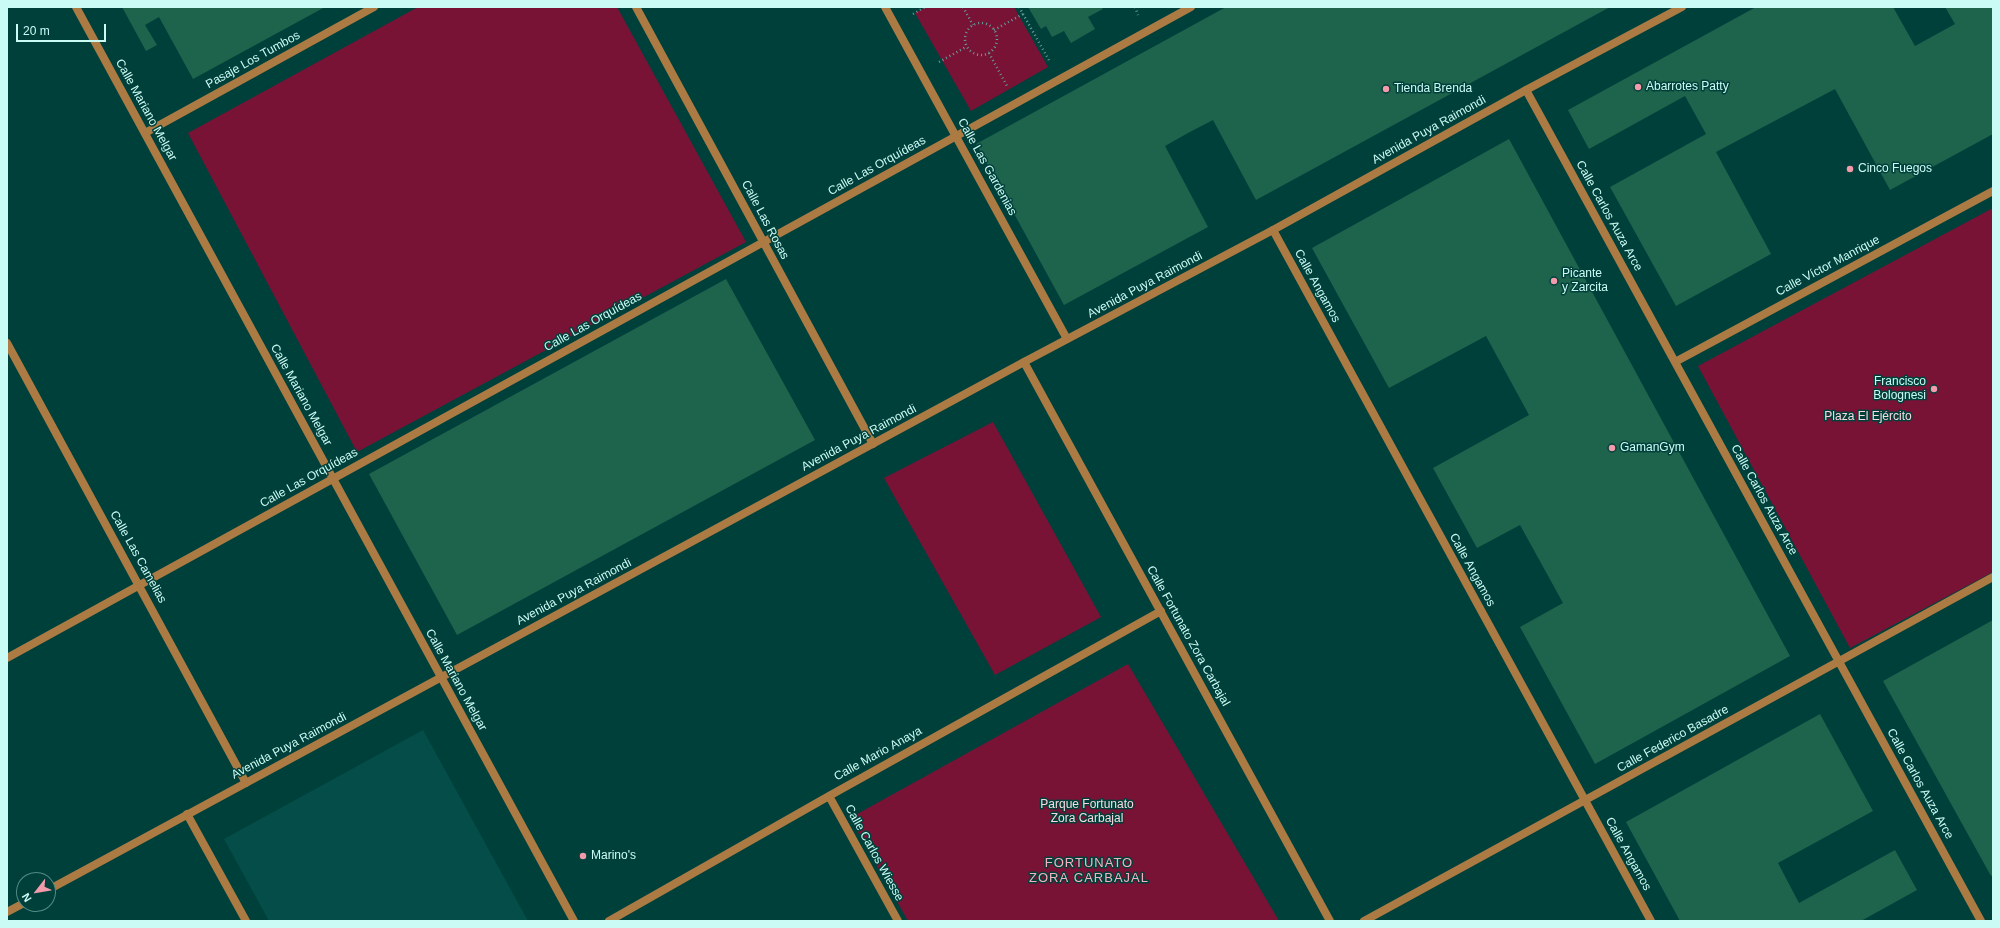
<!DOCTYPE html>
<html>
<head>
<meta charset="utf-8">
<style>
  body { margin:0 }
  #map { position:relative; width:2000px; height:928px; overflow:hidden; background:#00403b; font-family:Helvetica,sans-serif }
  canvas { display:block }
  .frame { position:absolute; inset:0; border:8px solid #cbfbf5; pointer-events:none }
  .north { position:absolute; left:16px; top:872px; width:40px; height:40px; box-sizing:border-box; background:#00403b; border:1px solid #518b85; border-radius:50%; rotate:239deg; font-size:11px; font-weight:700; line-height:16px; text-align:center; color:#cbfbf5 }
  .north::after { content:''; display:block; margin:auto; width:14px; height:18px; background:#f39aab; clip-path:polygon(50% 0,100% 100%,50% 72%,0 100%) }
  .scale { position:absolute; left:16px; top:24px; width:90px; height:18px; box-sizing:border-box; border:2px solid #cbfbf5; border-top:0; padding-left:5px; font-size:12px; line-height:14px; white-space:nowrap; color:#cbfbf5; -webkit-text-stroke:3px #00403b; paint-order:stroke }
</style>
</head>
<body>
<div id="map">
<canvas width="2000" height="928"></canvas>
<div class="frame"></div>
<div class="north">N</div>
<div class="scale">20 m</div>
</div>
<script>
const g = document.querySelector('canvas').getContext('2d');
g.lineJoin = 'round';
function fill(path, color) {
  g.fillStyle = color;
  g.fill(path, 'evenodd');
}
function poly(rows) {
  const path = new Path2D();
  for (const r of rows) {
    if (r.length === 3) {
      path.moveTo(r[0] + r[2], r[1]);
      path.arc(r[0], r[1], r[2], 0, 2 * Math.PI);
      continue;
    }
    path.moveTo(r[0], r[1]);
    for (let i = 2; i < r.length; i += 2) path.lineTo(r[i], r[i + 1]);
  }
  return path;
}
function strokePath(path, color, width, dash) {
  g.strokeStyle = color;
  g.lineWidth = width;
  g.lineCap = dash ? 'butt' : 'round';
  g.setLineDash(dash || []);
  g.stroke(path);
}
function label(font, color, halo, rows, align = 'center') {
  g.font = font + ' Helvetica,sans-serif';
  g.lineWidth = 3;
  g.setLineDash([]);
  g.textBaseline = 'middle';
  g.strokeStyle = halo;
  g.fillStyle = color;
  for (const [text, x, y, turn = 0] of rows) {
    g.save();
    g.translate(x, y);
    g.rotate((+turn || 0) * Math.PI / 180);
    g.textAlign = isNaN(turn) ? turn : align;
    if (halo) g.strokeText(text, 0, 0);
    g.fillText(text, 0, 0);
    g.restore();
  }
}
const built = poly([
  [423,730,528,921,269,921,224,839]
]);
const green = poly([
  [418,7,617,7,746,242,357,452,188,133],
  [926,7,1014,7,1048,67,971,111,915,13],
  [1993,208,1993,572,1850,648,1698,366],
  [993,422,1101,617,995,675,884,478],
  [1128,664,1279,921,908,921,850,818]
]);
const building = poly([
  [122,7,325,7,193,79,159,17,145,25,157,45,146,51],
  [1028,7,1101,7,1103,9,1088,17,1095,29,1071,43,1064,31,1052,37,1046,26,1041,29],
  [1226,7,1610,7,1256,200,1213,120,1188,133,1165,146,1208,227,1064,305,976,144],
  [1756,7,1893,7,1915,46,1955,24,1945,7,1993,7,1993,134,1890,190,1835,89,1716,152,1771,254,1676,306,1610,187,1706,134,1685,96,1589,149,1568,110],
  [1509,139,1790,656,1595,764,1520,627,1563,603,1520,525,1477,548,1433,468,1529,415,1486,336,1389,388,1312,248],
  [726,279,815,440,457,635,369,474],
  [1993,620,1993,875,1991,876,1883,681],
  [1820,714,1873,811,1778,863,1799,903,1895,850,1917,890,1861,921,1680,921,1626,822]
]);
const path = poly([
  [963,7,973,25],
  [1019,7,1050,62],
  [1135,7,1138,15],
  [913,14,925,7],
  [981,39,16],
  [994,30,1023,14],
  [989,53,1007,86],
  [939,62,966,47]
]);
const minor = poly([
  [76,7,574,921],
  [636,7,873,444],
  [885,7,1067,339],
  [1526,90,1981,921],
  [145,133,374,7],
  [1273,230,1651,921],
  [7,343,246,783],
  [1024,362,1330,921],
  [1675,362,1993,191],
  [7,658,1191,7],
  [829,796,898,921],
  [187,814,246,921],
  [609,921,829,796,1161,611],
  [1364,921,1993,577]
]);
const tertiary = poly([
  [48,890,1024,362,1273,230,1526,90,1682,7],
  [7,912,24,903]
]);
const markers = [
  [1638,87,4,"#f39aab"],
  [1386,89,4,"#f39aab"],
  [1850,169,4,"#f39aab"],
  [1554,281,4,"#f39aab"],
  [1934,389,4,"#f39aab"],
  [1612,448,4,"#f39aab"],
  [583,856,4,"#f39aab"]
];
const streetNames = [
  ["Pasaje Los Tumbos",253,60,-29],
  ["Calle Mariano Melgar",146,110,61],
  ["Avenida Puya Raimondi",1429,130,-29],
  ["Calle Las Orquídeas",877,166,-29],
  ["Calle Las Gardenias",987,167,61],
  ["Calle Carlos Auza Arce",1609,216,61],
  ["Calle Las Rosas",765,220,62],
  ["Calle Víctor Manrique",1828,266,-28],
  ["Avenida Puya Raimondi",1145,285,-28],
  ["Calle Angamos",1317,286,61],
  ["Calle Las Orquídeas",593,322,-29],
  ["Calle Mariano Melgar",301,395,61],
  ["Avenida Puya Raimondi",859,438,-28],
  ["Calle Las Orquídeas",309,478,-29],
  ["Calle Carlos Auza Arce",1764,500,61],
  ["Calle Las Camelias",138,557,61],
  ["Calle Angamos",1472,570,61],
  ["Avenida Puya Raimondi",574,592,-28],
  ["Calle Fortunato Zora Carbajal",1188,636,61],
  ["Calle Mariano Melgar",456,680,61],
  ["Calle Federico Basadre",1673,739,-29],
  ["Avenida Puya Raimondi",289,746,-28],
  ["Calle Mario Anaya",878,754,-29],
  ["Calle Carlos Auza Arce",1920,784,61],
  ["Calle Carlos Wiesse",874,853,61],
  ["Calle Angamos",1628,854,61]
];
const poiNames = [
  ["Abarrotes Patty",1646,87],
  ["Tienda Brenda",1394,89],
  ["Cinco Fuegos",1858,169],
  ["Picante",1562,274],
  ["y Zarcita",1562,288],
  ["Francisco",1926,382,"right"],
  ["Bolognesi",1926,396,"right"],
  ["GamanGym",1620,448],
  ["Marino's",591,856]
];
const parkNames = [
  ["Plaza El Ejército",1868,417],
  ["Parque Fortunato",1087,805],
  ["Zora Carbajal",1087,819]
];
const neighbourhoodNames = [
  ["FORTUNATO",1089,863],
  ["ZORA CARBAJAL",1089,878]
];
fill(built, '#044d48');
fill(green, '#781335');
fill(building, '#1e634c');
strokePath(path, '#679f99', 2.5, [1, 3]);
strokePath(minor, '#ac7b44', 8);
strokePath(tertiary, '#ac7b44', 8);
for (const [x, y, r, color] of markers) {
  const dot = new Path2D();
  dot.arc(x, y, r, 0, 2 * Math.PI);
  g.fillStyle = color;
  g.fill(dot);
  strokePath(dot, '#00403b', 1.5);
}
label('12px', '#cbfbf5', '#00403b', streetNames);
label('12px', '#cbfbf5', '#00403b', poiNames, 'left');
label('12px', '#fadadf', '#00403b', parkNames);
g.letterSpacing = '1px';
label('13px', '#f5b2be', '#00403b', neighbourhoodNames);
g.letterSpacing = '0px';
</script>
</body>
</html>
